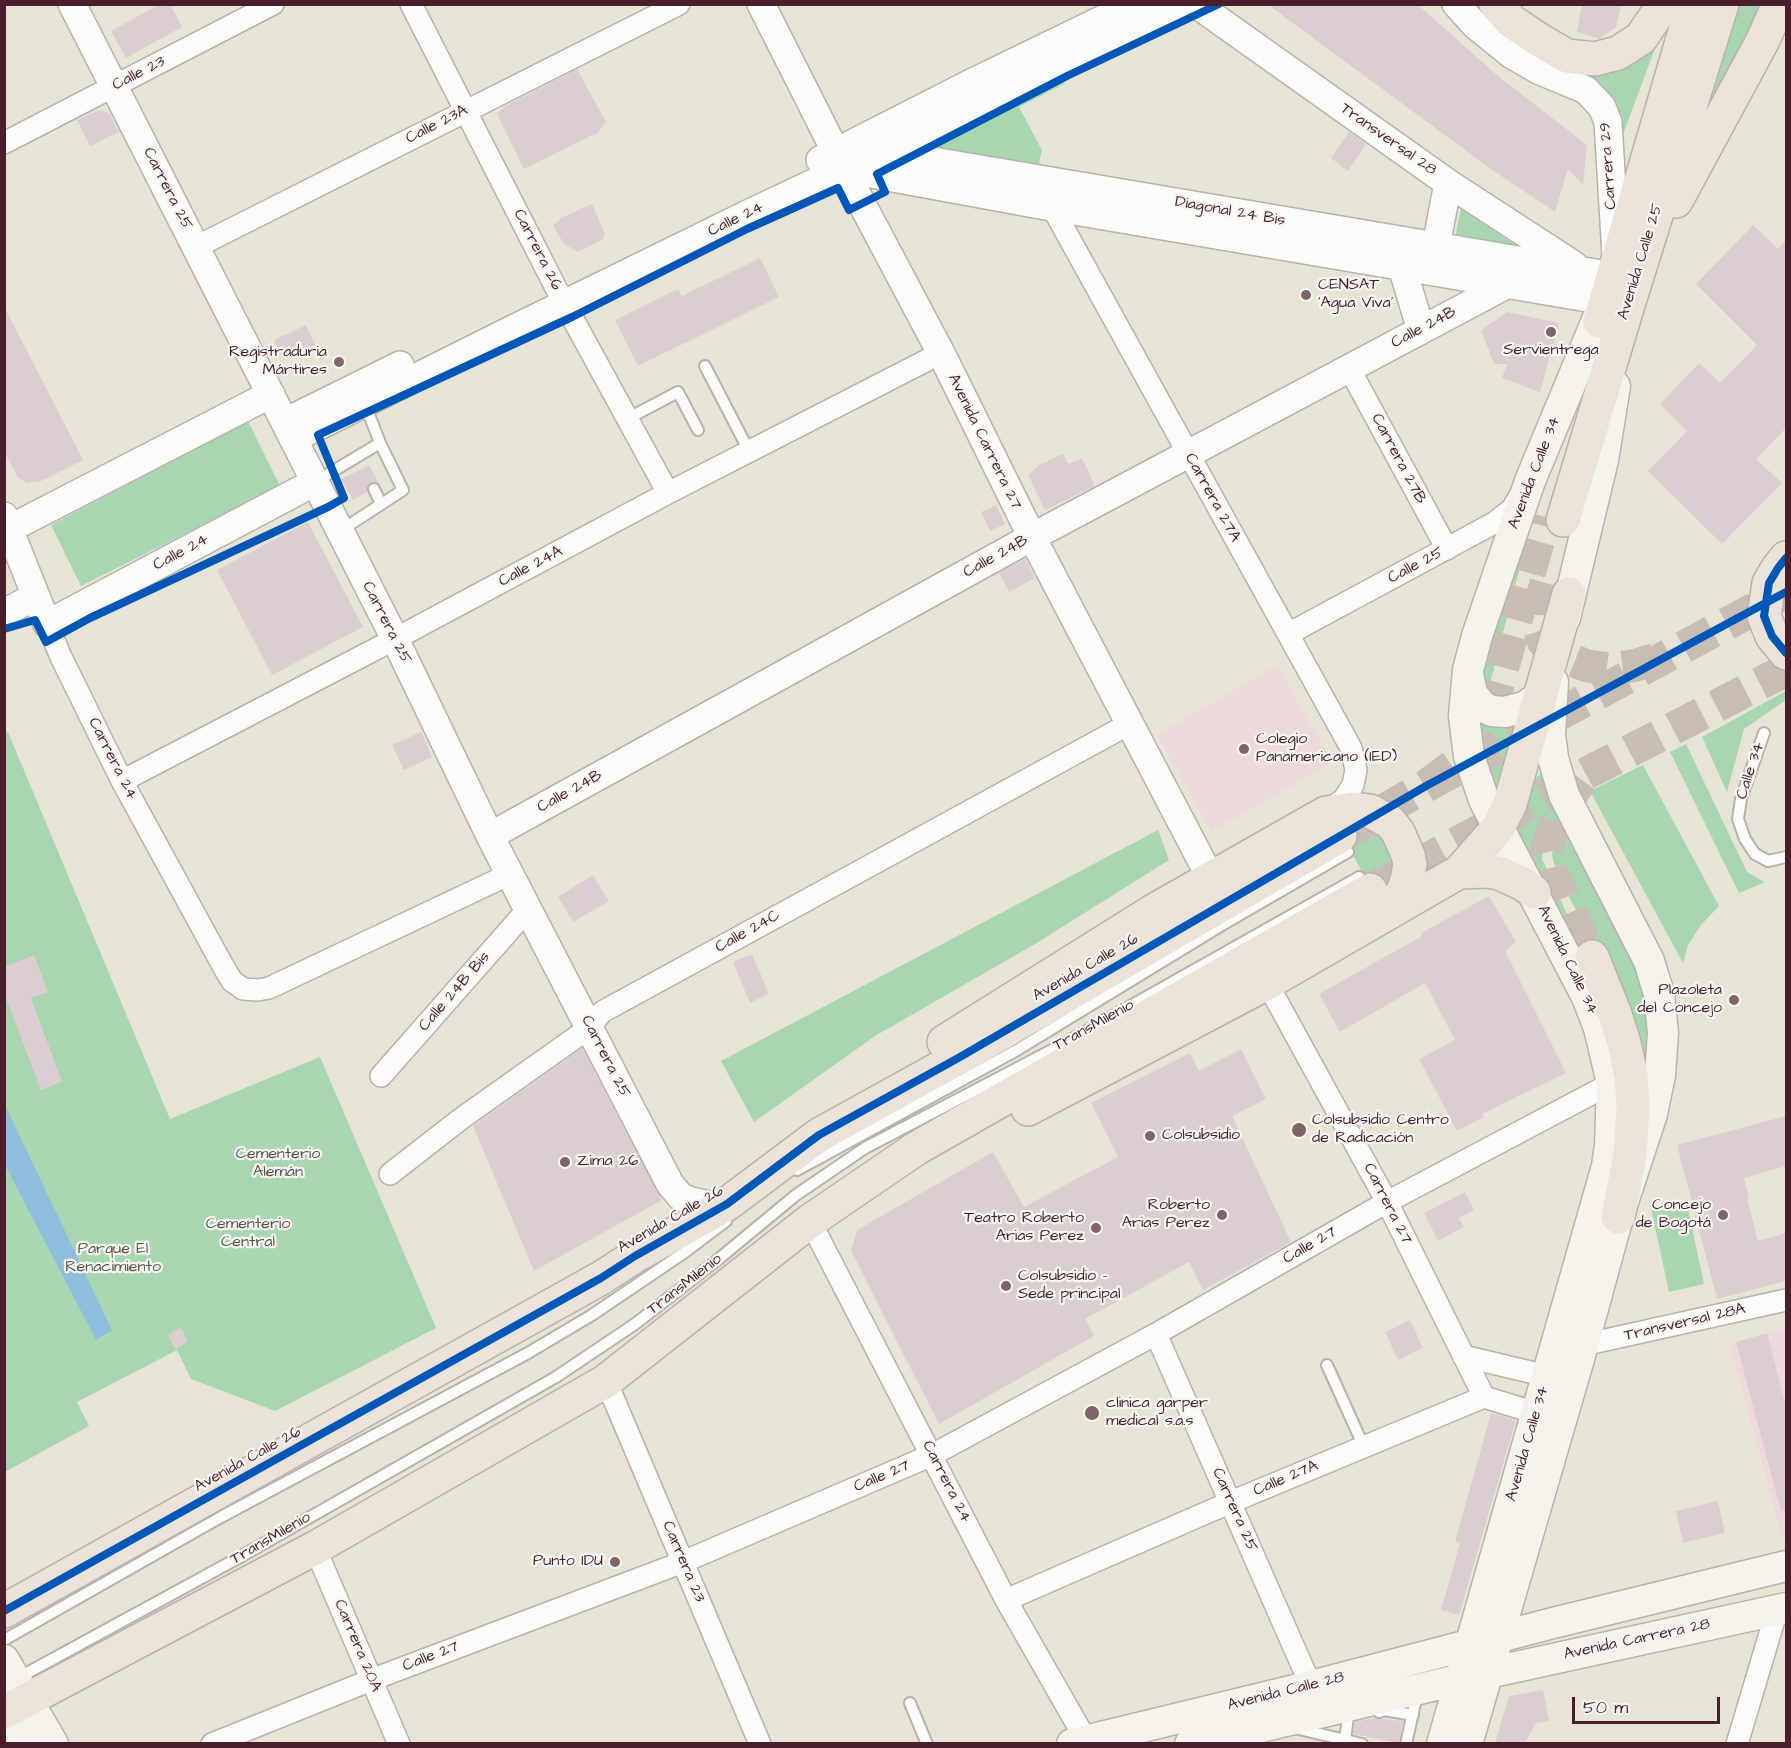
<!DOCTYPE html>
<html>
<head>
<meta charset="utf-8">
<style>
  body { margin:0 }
  #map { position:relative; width:1791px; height:1748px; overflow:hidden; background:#e7e4d6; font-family:"Architects Daughter",sans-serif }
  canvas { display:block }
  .frame { position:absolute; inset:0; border:6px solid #4a1f2b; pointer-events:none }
  .scale { position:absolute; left:1572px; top:1697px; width:148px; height:27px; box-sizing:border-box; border:3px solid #4a1f2b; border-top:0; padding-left:8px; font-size:18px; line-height:21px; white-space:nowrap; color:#4a1f2b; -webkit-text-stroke:4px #f6f6f2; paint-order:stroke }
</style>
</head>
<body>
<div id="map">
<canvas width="1791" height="1748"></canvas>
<div class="frame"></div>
<div class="scale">50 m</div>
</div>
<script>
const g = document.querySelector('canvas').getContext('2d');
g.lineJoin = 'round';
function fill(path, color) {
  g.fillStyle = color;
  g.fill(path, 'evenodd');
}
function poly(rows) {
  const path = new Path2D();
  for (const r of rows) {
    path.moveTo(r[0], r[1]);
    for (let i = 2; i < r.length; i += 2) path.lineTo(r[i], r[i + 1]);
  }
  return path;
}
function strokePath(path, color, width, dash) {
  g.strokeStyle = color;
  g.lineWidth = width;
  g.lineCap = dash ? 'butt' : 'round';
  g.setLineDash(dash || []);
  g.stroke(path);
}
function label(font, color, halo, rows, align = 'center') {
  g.font = font + ' "Architects Daughter",sans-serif';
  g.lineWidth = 4.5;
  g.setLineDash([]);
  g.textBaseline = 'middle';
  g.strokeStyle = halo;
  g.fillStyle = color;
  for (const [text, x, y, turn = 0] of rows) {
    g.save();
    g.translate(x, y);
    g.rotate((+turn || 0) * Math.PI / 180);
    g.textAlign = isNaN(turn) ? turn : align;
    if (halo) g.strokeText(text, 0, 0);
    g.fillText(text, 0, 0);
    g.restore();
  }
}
const built = poly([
  [1277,665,1332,762,1212,832,1157,735],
  [1786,1328,1786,1536,1782,1537,1730,1344]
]);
const green = poly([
  [1735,5,1760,5,1681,179],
  [1661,32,1615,156,1597,84,1582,72],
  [1058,73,1064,84,1019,107,1042,150,1038,168,922,145],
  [1461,208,1525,252,1455,238],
  [248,421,280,486,81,586,51,525],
  [1534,513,1489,687,1484,681,1480,660],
  [1786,691,1786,700,1744,729,1727,792,1702,737],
  [1472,702,1535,707,1496,816],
  [8,732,170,1119,320,1057,436,1328,275,1411,191,1379,177,1350,77,1402,89,1426,5,1472,4,734],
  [1686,744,1747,872,1765,882,1739,893,1670,752],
  [1643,765,1719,906,1701,925,1688,945,1683,963,1590,791],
  [1546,772,1653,997,1651,1084,1600,958,1556,871,1552,855,1558,823,1552,821,1545,834,1542,859,1601,989,1620,1106,1508,822,1520,785],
  [1362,816,1402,849,1383,908,1331,817],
  [1158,830,1169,860,1035,944,875,1036,754,1122,721,1061],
  [1686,1200,1704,1284,1669,1292,1651,1208]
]);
const water = poly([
  [4,1103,112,1330,96,1340,5,1165]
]);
const building = poly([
  [160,4,170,4,182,27,126,58,111,31],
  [1267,4,1417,4,1498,76,1587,145,1583,185,1568,169,1555,212,1495,172],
  [1582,4,1621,4,1616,27,1599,39,1577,32],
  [577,69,606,122,597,133,524,169,497,114,505,106],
  [99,110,110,114,119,132,90,146,77,120],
  [1349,132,1366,144,1348,171,1331,158],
  [592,204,605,234,602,240,578,252,564,244,553,226,561,218],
  [1753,225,1778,249,1786,240,1786,428,1756,459,1782,483,1722,544,1648,471,1687,431,1660,404,1699,363,1720,383,1757,345,1696,284],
  [760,258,779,297,638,366,615,320,678,289,682,296],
  [4,306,83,460,41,481,27,483,18,478,4,451],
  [1507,312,1559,323,1540,392,1502,378,1507,364,1494,364,1481,330],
  [306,325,315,345,283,360,274,340],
  [1063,454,1068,464,1082,458,1095,486,1045,510,1028,475,1039,465],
  [369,465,380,485,375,482,370,483,367,488,367,492,353,500,341,479],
  [996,505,1005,524,990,531,981,512],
  [308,522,363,627,272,675,217,570],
  [1025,559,1035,578,1009,592,999,573],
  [421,732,432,757,404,770,392,745],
  [593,875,609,901,573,922,558,897],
  [1489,896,1516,942,1505,951,1566,1073,1482,1114,1484,1117,1457,1131,1419,1059,1455,1040,1425,983,1340,1032,1319,994,1422,936,1421,933],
  [752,954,769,994,750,1003,733,962],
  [34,955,48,992,31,998,62,1082,41,1090,4,993,4,967],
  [582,1048,662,1200,534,1271,473,1126],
  [1241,1049,1266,1099,1232,1116,1291,1242,1203,1290,1189,1262,1085,1319,1094,1336,939,1424,851,1251,857,1230,993,1152,1024,1207,1118,1157,1091,1103,1190,1053,1199,1071],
  [1786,1116,1786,1166,1744,1178,1749,1197,1747,1197,1758,1241,1786,1233,1786,1281,1717,1299,1677,1145],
  [1465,1192,1474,1210,1459,1218,1464,1227,1438,1241,1424,1213],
  [1410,1320,1423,1348,1398,1360,1385,1332],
  [181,1327,188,1341,175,1350,168,1335],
  [1767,1333,1786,1407,1786,1510,1781,1511,1736,1342],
  [1491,1413,1516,1420,1459,1615,1441,1610,1460,1543,1455,1542],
  [1718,1501,1725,1533,1683,1543,1676,1511],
  [1543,1690,1549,1721,1536,1723,1525,1743,1495,1743,1509,1696],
  [1374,1718,1403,1721,1399,1743,1353,1734,1355,1722]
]);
const primaryTunnel = poly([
  [1582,780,1562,807,1546,849,1551,871,1592,957],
  [1340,836,1426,786,1786,592],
  [1370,890,1589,772,1786,670]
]);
const trunkTunnel = poly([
  [1546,583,1539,608,1538,626,1543,641,1551,649,1562,656,1587,666,1610,669,1633,666,1670,655],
  [1426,786,1457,763,1474,745,1486,727,1545,517]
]);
const service = poly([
  [705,366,749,451],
  [365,404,380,443],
  [627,419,678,392,698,430],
  [315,482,380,443,403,490,340,531],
  [374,489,381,504],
  [1764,733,1741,799,1738,819,1745,839,1755,854,1768,861,1786,857],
  [797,1170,1017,1050,1222,925,1348,852],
  [1327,1365,1364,1447],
  [4,1640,221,1517,528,1353,592,1315,685,1252,726,1221],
  [18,1678,240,1557,556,1377,635,1324,721,1257,796,1195,865,1148,1054,1049,1359,877],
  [910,1703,927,1744],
  [1379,1712,1384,1710,1413,1715],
  [1295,1728,1362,1744],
  [1345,1740,1349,1709],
  [1406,1744,1417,1694]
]);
const minor = poly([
  [411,4,556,288,668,493],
  [4,143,273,4],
  [1047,198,1351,748,1356,770,1353,785,1344,799,1328,811],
  [196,247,679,4],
  [1349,368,1447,549],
  [47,624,61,657,122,781,223,966,232,981,243,989,258,990,269,988,510,874],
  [1288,634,1494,523,1512,509,1520,496],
  [122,781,395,639,668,493,941,353],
  [1267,983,1387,1202,1484,1397],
  [381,1076,528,909],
  [390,1174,462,1118,589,1028,602,1012,1129,724],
  [810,1221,1006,1600,1086,1740],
  [1156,1334,1311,1686],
  [1583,1345,1786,1300],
  [1463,1356,1547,1376],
  [606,1381,760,1744],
  [315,1548,399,1744],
  [1006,1600,1231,1502,1484,1397,1536,1413],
  [212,1744,371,1680,683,1562,932,1455,1156,1334,1387,1202,1612,1083],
  [1737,1744,1777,1610]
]);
const tertiary = poly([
  [72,4,395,639,490,836,670,1184,681,1197,691,1201,709,1205,727,1204],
  [761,4,862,204,941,353,1032,537,1210,877],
  [1196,4,1448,183,1574,265],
  [1456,4,1475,25,1512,55,1540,71,1586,90,1602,107,1608,122,1616,256],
  [874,151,1613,276],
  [820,160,971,83,1134,4],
  [844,169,1051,207,1605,301],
  [1436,246,1448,183],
  [1402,267,1421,330],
  [285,422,400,365],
  [293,439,513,329,752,212,985,102,1179,4],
  [4,516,47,624,315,482],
  [9,529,271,394],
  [4,613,36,596],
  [490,836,1032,537,1506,285]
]);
const secondary = poly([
  [1565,618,1603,460,1615,386],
  [1468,673,1472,694,1483,707,1492,711,1505,712,1516,709,1526,706,1541,695],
  [4,1660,53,1744],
  [4,1714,22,1744],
  [1072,1744,1311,1686,1553,1623,1786,1566],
  [1190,1744,1461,1679,1786,1608],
  [1442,1744,1607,1166,1610,1146,1612,1083,1599,1028,1587,997,1484,800,1469,756,1464,716,1468,670,1477,636,1530,481,1605,301],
  [1467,1744,1583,1345,1618,1217,1652,1114,1660,1075,1663,1033,1659,994,1649,961,1564,795,1553,758,1550,735,1553,682]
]);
const primary = poly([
  [1786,558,1778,568,1769,583,1764,616,1772,636,1786,653],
  [1459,872,1486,871,1499,873,1523,884,1534,892],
  [1592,957,1615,1014,1624,1043,1631,1076,1633,1107,1630,1155,1618,1217],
  [944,1042,1155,910,1326,813,1354,809,1370,811,1390,822,1398,832,1408,855,1410,864,1408,876,1404,890,1387,912],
  [1028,1109,1267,983,1459,872,1498,828,1510,804,1569,594],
  [4,1611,601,1278,635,1256,727,1204,819,1135,960,1057,1340,836],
  [4,1712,315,1548,606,1381,810,1221,917,1148,1370,890]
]);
const trunk = poly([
  [1496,4,1511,21,1541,41,1567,56,1595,59,1618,53,1641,38,1664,4],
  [1676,201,1763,40,1779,4],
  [1600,321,1693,4],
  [1563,520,1628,305,1722,4]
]);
const cycleway = poly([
  [1786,558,1778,568,1769,583,1764,616,1772,636,1786,653],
  [4,629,35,620,46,642,90,618,328,507,344,498,318,435,572,317,747,229,838,188,849,210,885,192,877,174,1067,76,1219,4],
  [4,1611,601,1278,635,1256,727,1204,819,1135,960,1057,1426,786,1786,592]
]);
const markers = [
  [1306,295,6,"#816467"],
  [1551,332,6,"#816467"],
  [339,362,6,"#816467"],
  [1244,749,6,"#816467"],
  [1734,1000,6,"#816467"],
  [1299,1130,8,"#816467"],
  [1150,1136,6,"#816467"],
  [565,1162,6,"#816467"],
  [1222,1215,6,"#816467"],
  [1723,1215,6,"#816467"],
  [1096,1228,6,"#816467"],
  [1006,1286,6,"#816467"],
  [1092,1413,8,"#816467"],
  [615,1562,6,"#816467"]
];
const streetNames = [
  ["Calle 23",139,74,-27],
  ["Calle 23A",437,125,-27],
  ["Transversal 28",1388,140,35],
  ["Carrera 29",1609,166,-94],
  ["Carrera 25",167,189,63],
  ["Diagonal 24 Bis",1230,212,10],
  ["Calle 24",736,220,-26],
  ["Carrera 26",537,250,63],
  ["Avenida Calle 25",1641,262,-73],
  ["Calle 24B",1424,328,-28],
  ["Avenida Carrera 27",984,442,64],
  ["Carrera 27B",1398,459,62],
  ["Avenida Calle 34",1535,473,-69],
  ["Carrera 27A",1212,498,61],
  ["Calle 24",181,553,-28],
  ["Calle 24B",996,557,-29],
  ["Calle 25",1416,566,-28],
  ["Calle 24A",531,567,-28],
  ["Carrera 25",386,623,63],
  ["Carrera 24",112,759,63],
  ["Calle 34",1751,771,-72],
  ["Calle 24B",570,792,-29],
  ["Calle 24C",748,932,-29],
  ["Avenida Calle 34",1567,960,64],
  ["Avenida Calle 26",1086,968,-30],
  ["Calle 24B Bis",455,992,-49],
  ["TransMilenio",1094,1026,-29],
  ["Carrera 25",605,1057,63],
  ["Carrera 27",1387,1204,63],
  ["Avenida Calle 26",671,1220,-30],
  ["Calle 27",1310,1246,-30],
  ["TransMilenio",685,1285,-38],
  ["Transversal 28A",1685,1323,-13],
  ["Avenida Calle 34",1528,1444,-74],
  ["Avenida Calle 26",248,1460,-29],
  ["Calle 27",882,1477,-23],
  ["Calle 27A",1286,1479,-23],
  ["Carrera 24",946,1482,63],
  ["Carrera 25",1234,1510,66],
  ["TransMilenio",271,1539,-30],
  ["Carrera 23",683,1562,67],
  ["Avenida Carrera 28",1637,1640,-12],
  ["Carrera 20A",357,1646,67],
  ["Calle 27",431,1657,-21],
  ["Avenida Calle 28",1286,1692,-14]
];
const poiNames = [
  ["CENSAT",1318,286],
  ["'Agua Viva'",1318,304],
  ["Servientrega",1551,351,"center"],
  ["Registraduria",327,353,"right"],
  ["Mártires",327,371,"right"],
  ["Colegio",1256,740],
  ["Panamericano (IED)",1256,758],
  ["Plazoleta",1722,991,"right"],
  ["del Concejo",1722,1009,"right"],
  ["Colsubsidio Centro",1312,1121],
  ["de Radicación",1312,1139],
  ["Colsubsidio",1162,1136],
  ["Zima 26",577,1162],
  ["Roberto",1210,1206,"right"],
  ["Arias Perez",1210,1224,"right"],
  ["Concejo",1711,1206,"right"],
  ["de Bogotá",1711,1224,"right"],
  ["Teatro Roberto",1084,1219,"right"],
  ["Arias Perez",1084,1237,"right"],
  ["Colsubsidio -",1018,1277],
  ["Sede principal",1018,1295],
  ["clinica garper",1106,1404],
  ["medical s.a.s",1106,1422],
  ["Punto IDU",603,1562,"right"]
];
const parkNames = [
  ["Cementerio",278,1155],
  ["Alemán",278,1173],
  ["Cementerio",248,1225],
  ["Central",248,1243],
  ["Parque El",113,1250],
  ["Renacimiento",113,1268]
];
fill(built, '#edd8dc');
fill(green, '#a8d6b0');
fill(water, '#8dbedb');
fill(building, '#dbced0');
strokePath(primaryTunnel, '#c8bdb4', 33, [33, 16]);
strokePath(trunkTunnel, '#c8bdb4', 33, [33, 16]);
strokePath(service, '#b8b2ab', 14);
strokePath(minor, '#b8b2ab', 24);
strokePath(tertiary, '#b8b2ab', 30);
strokePath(secondary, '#b8b2ab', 33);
strokePath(primary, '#b8b2ab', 36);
strokePath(trunk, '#b8b2ab', 36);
strokePath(service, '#fbfbf9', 10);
strokePath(minor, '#fbfbf9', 21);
strokePath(tertiary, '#fbfbf9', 27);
strokePath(secondary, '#f5f2eb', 30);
strokePath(primary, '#ebe3d9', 33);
strokePath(trunk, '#ebe3d9', 33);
strokePath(cycleway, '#0057b8', 8);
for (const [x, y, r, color] of markers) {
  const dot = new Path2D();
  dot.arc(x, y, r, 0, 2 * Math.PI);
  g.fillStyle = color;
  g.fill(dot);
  strokePath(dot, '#f6f6f2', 2);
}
label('16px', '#4a1f2b', '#f6f6f2', streetNames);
label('16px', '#4a1f2b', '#f6f6f2', poiNames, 'left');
label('16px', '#575349', '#f6f6f2', parkNames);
</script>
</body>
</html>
